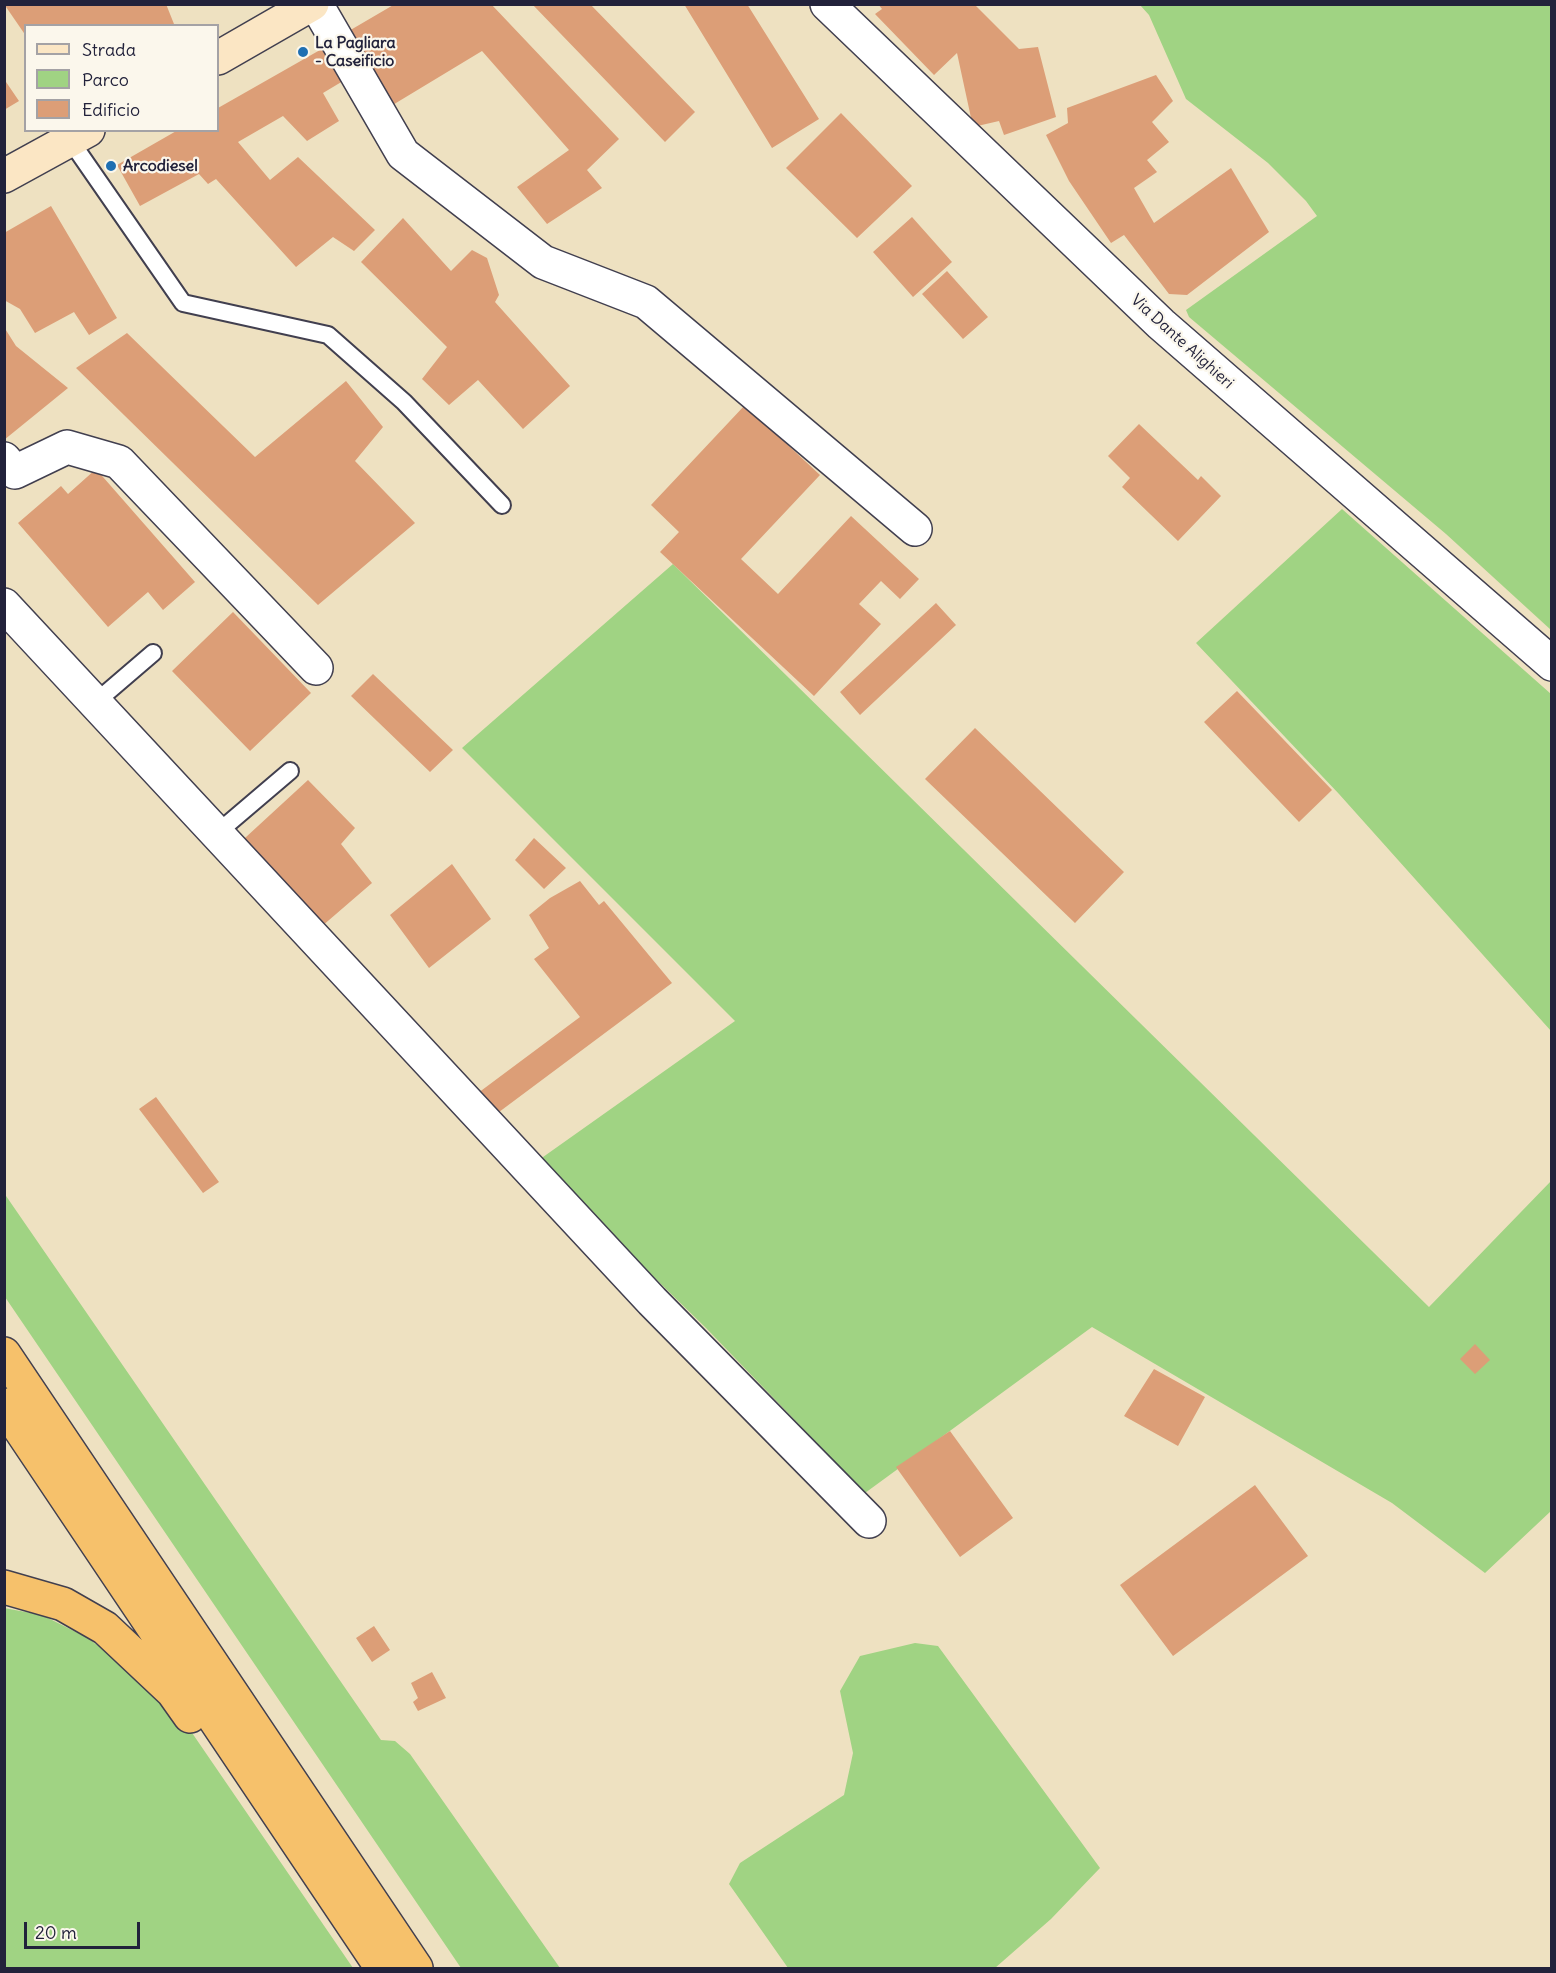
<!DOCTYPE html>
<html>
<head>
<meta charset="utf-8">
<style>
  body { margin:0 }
  #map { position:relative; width:1556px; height:1973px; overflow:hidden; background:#eee1c1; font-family:Delius,sans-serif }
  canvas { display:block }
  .frame { position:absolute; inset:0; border:6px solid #22223b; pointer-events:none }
  .legend { position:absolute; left:24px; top:24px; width:195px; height:108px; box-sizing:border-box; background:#fbf7ec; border:2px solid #a4a2a5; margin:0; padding:8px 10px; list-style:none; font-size:18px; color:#22223b }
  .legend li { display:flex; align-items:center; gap:12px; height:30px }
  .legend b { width:30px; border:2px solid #a4a2a5 }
  .scale { position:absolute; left:24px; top:1922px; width:116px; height:27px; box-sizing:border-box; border:3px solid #22223b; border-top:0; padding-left:8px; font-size:18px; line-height:21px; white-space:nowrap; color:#22223b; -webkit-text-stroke:4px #fbf7ec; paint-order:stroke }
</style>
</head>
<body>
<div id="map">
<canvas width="1556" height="1973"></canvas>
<div class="frame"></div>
<ul class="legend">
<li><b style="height:8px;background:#fbe6c4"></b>Strada</li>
<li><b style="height:16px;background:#a0d383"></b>Parco</li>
<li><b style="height:16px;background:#dc9e77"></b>Edificio</li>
</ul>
<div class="scale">20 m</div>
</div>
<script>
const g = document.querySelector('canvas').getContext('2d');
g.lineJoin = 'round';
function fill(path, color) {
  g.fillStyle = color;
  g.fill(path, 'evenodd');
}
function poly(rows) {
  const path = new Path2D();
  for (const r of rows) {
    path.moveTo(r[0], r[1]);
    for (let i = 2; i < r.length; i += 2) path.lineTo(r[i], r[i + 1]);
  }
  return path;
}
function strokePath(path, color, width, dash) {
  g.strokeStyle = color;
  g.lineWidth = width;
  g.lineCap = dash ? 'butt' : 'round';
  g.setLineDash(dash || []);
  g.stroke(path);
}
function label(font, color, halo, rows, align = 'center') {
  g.font = font + ' Delius,sans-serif';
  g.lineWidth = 4.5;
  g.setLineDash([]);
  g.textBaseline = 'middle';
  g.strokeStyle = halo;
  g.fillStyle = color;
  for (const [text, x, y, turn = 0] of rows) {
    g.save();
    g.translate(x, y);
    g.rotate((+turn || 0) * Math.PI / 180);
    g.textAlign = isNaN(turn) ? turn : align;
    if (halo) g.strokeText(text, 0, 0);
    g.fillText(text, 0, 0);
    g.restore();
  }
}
const green = poly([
  [1140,5,1551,5,1551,630,1446,534,1189,317,1186,310,1317,216,1306,201,1268,163,1186,99,1149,15],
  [1342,509,1551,694,1551,1031,1339,794,1196,643],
  [673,564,1429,1307,1551,1181,1551,1511,1485,1573,1392,1503,1092,1327,865,1493,706,1328,536,1162,735,1021,462,748],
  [4,1193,381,1740,395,1741,410,1754,560,1968,461,1968,5,1297],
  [4,1608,42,1615,86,1637,146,1680,188,1727,353,1968,5,1968],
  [915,1643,938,1646,1100,1868,1051,1919,995,1968,788,1968,729,1884,740,1863,844,1795,853,1753,840,1691,860,1656]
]);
const building = poly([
  [4,4,166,4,174,24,26,26,26,36],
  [395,4,491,4,619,139,587,170,602,188,547,224,517,187,569,150,482,51,391,106,342,35],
  [532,4,590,4,695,112,665,142],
  [684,4,747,4,819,119,772,148],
  [878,4,974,4,1019,49,1038,47,1056,117,1004,135,999,121,973,127,957,53,934,75,875,14,882,9],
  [327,46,348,78,323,93,339,121,307,141,283,116,238,142,270,180,298,157,375,230,354,251,333,237,296,267,216,179,208,184,199,174,140,206,117,165,178,130,218,130,218,108],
  [1156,75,1173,101,1152,122,1169,142,1147,160,1157,172,1134,188,1154,223,1231,168,1269,232,1187,295,1169,294,1124,235,1111,243,1069,181,1046,135,1068,123,1067,108],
  [4,79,19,101,4,110],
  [841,113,912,186,857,238,786,168],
  [51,206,117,318,89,335,74,312,35,333,20,309,4,300,4,233],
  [912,217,952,262,913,297,873,252],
  [403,218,451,271,472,250,487,258,499,295,495,302,570,386,523,429,478,380,449,405,422,379,447,347,361,262],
  [947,271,988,317,963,339,922,294],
  [4,327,16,346,68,388,4,440],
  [127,333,255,457,346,381,383,427,355,461,415,523,318,605,76,368],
  [745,405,820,475,741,559,778,594,851,516,919,579,900,599,881,581,859,604,881,624,814,696,660,552,679,532,651,505],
  [1139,424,1198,480,1201,476,1221,496,1178,541,1122,487,1130,478,1108,456],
  [96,469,195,582,163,610,148,592,108,627,18,523,61,486,68,494],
  [936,603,956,625,860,715,840,692],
  [233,612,311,693,250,751,172,671],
  [373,674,453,750,430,772,351,696],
  [1237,691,1332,790,1299,822,1204,722],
  [975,728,1124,872,1075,923,925,779],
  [308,780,355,828,341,844,372,883,314,933,233,849],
  [534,838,566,868,544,889,515,860],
  [452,864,491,919,429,968,390,915],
  [580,881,599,905,604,901,672,983,491,1118,474,1096,580,1017,534,959,549,948,529,915,550,898],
  [156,1097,219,1182,203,1193,139,1109],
  [1475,1344,1490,1360,1475,1374,1460,1359],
  [1154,1369,1205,1397,1178,1446,1124,1416],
  [950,1431,1013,1518,960,1557,896,1467],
  [1255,1485,1308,1556,1173,1656,1120,1585],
  [374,1626,390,1650,372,1662,356,1638],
  [432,1672,446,1698,418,1711,413,1702,418,1698,411,1683]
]);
const lane = poly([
  [70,140,183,303,328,335,404,402,502,505],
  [97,701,153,653],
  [216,834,290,771]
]);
const street = poly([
  [316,4,403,154,543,262,646,302,915,529],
  [827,4,1161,324,1552,664],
  [4,459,15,472,67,447,119,462,316,668],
  [4,605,652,1301,869,1521]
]);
const secondary = poly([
  [218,58,312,4],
  [4,176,88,130]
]);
const highway = poly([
  [4,1354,416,1968],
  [4,1405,382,1968],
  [4,1587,63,1604,105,1628,173,1692,190,1716]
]);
const markers = [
  [303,52,6,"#1f6fb2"],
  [111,166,6,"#1f6fb2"]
];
const poiNames = [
  ["La Pagliara",315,43],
  ["- Caseificio",315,61],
  ["Arcodiesel",123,166]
];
const streetNames = [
  ["Via Dante Alighieri",1182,342,42]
];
fill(green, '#a0d383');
fill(building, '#dc9e77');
strokePath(lane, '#413f4f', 20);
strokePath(street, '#413f4f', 36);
strokePath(secondary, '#413f4f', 36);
strokePath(highway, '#413f4f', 36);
strokePath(lane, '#fff', 16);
strokePath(street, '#fff', 33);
strokePath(secondary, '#fbe6c4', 33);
strokePath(highway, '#f6c16b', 33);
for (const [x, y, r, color] of markers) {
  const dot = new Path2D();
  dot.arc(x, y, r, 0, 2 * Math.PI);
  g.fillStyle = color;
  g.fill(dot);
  strokePath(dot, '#fbf7ec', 2);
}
label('bold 16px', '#22223b', '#fbf7ec', poiNames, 'left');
label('16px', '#22223b', '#fbf7ec', streetNames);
</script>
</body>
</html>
